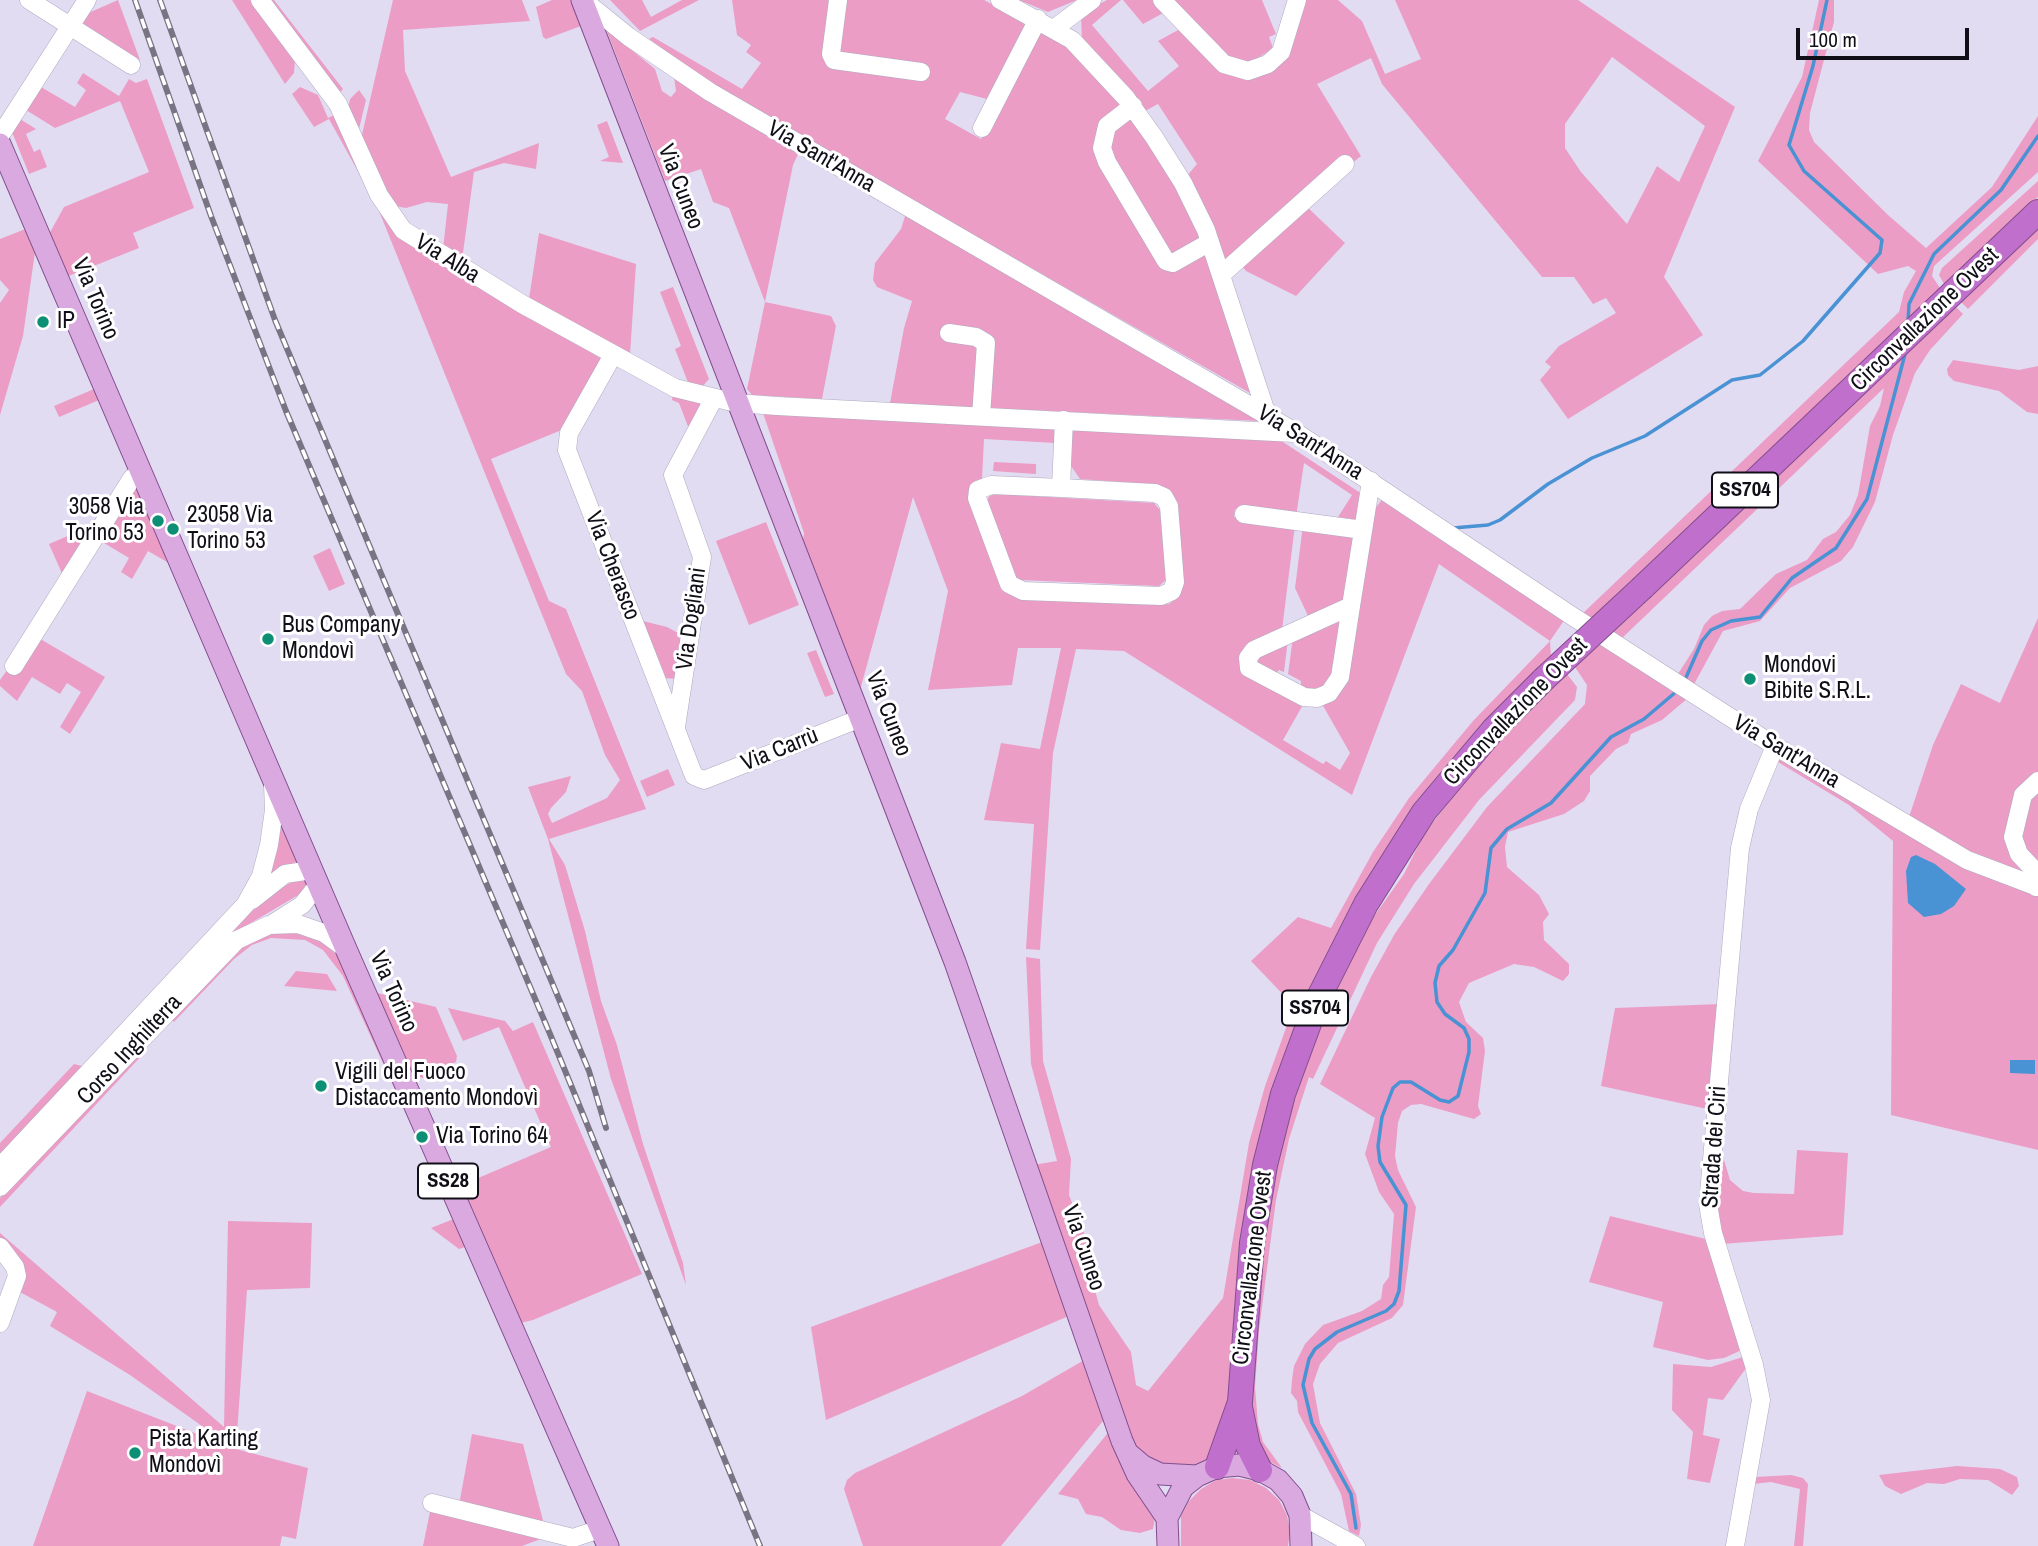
<!DOCTYPE html>
<html>
<head>
<meta charset="utf-8">
<style>
  body { margin:0 }
  #map { position:relative; width:2038px; height:1546px; overflow:hidden; background:#e2dcf3; font-family:"Archivo Narrow",sans-serif }
  canvas { display:block }
  .scale { position:absolute; left:1796px; top:28px; width:173px; height:32px; box-sizing:border-box; border:4px solid #100e16; border-top:0; padding-left:9px; font-size:21px; line-height:24px; white-space:nowrap; color:#100e16; -webkit-text-stroke:5px #fff; paint-order:stroke }
</style>
</head>
<body>
<div id="map">
<canvas width="2038" height="1546"></canvas>
<div class="scale">100 m</div>
</div>
<script>
const g = document.querySelector('canvas').getContext('2d');
g.lineJoin = 'round';
function fill(path, color) {
  g.fillStyle = color;
  g.fill(path, 'evenodd');
}
function poly(rows) {
  const path = new Path2D();
  for (const r of rows) {
    path.moveTo(r[0], r[1]);
    for (let i = 2; i < r.length; i += 2) path.lineTo(r[i], r[i + 1]);
  }
  return path;
}
function strokePath(path, color, width, dash) {
  g.strokeStyle = color;
  g.lineWidth = width;
  g.lineCap = dash ? 'butt' : 'round';
  g.setLineDash(dash || []);
  g.stroke(path);
}
function label(font, color, halo, rows, align = 'center') {
  g.font = font + ' "Archivo Narrow",sans-serif';
  g.lineWidth = 6;
  g.setLineDash([]);
  g.textBaseline = 'middle';
  g.strokeStyle = halo;
  g.fillStyle = color;
  for (const [text, x, y, turn = 0] of rows) {
    g.save();
    g.translate(x, y);
    g.rotate((+turn || 0) * Math.PI / 180);
    g.textAlign = isNaN(turn) ? turn : align;
    if (halo) g.strokeText(text, 0, 0);
    g.fillText(text, 0, 0);
    g.restore();
  }
}
const green = poly([
  [118,0,140,60,81,22,86,14],
  [232,0,250,0,295,60,294,73,285,84],
  [268,0,274,0,343,89,339,94],
  [393,0,522,0,530,21,403,30,405,71,451,177,539,143,536,169,504,163,474,172,462,260,443,249,448,204,427,202,406,208,394,206,361,139],
  [552,0,571,0,581,26,546,39,543,37,536,7],
  [610,0,642,0,651,17,682,0,699,0,640,31],
  [732,0,833,0,839,57,843,0,984,0,1030,24,991,100,960,92,945,119,981,139,1039,28,1062,42,1126,107,1099,142,1163,265,1206,248,1250,393,720,90,649,39,653,37,742,89,761,63,746,52,751,45,737,35],
  [1019,0,1077,0,1048,12],
  [1107,0,1121,0,1092,25,1148,91,1179,66,1158,41,1180,29,1225,73,1243,78,1291,48,1304,0,1338,0,1362,21,1385,74,1421,59,1395,0,1578,0,1735,107,1664,277,1703,335,1568,419,1540,380,1551,367,1545,362,1559,346,1616,313,1606,298,1593,304,1574,277,1542,277,1382,84,1371,58,1317,84,1361,156,1224,267,1186,177,1197,164,1158,104,1145,111,1082,39,1081,17,1086,11],
  [1612,57,1705,126,1679,182,1657,166,1627,224,1581,172,1565,148,1565,124],
  [1123,0,1153,0,1165,12,1143,24],
  [1171,0,1262,0,1276,34,1269,37,1273,48,1249,64,1230,60],
  [1819,0,1834,0,1834,22,1810,113,1809,130,1814,142,1888,215,1926,248,1992,187,2038,116,2038,172,1934,266,1932,276,1940,288,1590,621,1581,615,1899,312,1904,292,1916,271,1908,266,1878,274,1758,161,1802,77],
  [606,29,655,69,662,91,671,97,676,91,674,77,799,152,793,165,765,302,831,316,836,326,822,399,752,395,747,389,765,302,729,208,713,202,701,169,665,181],
  [83,73,119,96,129,79,136,83,147,79,194,208,133,233,139,248,66,277,48,236,64,207,149,172,120,101,55,128,26,110,41,87,75,107,86,90,77,83],
  [300,87,318,95,328,118,336,114,394,231,402,240,604,360,564,429,491,459,549,601,566,609,646,809,549,839,565,865,585,931,601,1001,617,1045,643,1144,683,1263,686,1285,611,1079,548,839,528,787,571,776,566,792,551,808,548,814,552,823,607,798,620,780,605,755,582,691,566,674,377,206,329,119,314,127,292,94],
  [359,90,366,100,358,133,348,109,350,99],
  [1130,112,1175,181,1204,242,1174,259,1105,147,1109,131],
  [20,119,36,129,26,134,34,152,40,149,47,167,29,174,12,132],
  [607,121,623,163,600,161,609,157,597,125],
  [2038,181,2038,197,1944,284,1939,275,1942,268],
  [1305,205,1345,243,1296,296,1246,271,1240,264],
  [906,213,1259,419,1259,421,986,408,979,342,978,408,890,403,904,328,912,301,877,287,873,280,875,263,901,229],
  [2038,226,2038,239,1968,309,1960,301],
  [28,228,36,245,23,336,0,415,0,303,9,290,0,280,0,239],
  [539,233,636,264,630,355,529,299],
  [673,287,709,379,702,387,689,385,675,349,681,346,660,292],
  [1955,306,1963,314,1930,350,1915,373,1893,435,1875,502,1853,547,1841,561,1790,588,1760,621,1723,631,1692,688,1676,677,1694,649,1704,625,1712,616,1722,611,1740,609,1776,574,1807,560,1823,539,1836,532,1850,515,1858,495,1870,426,1880,406,1884,388,1620,640,1610,633],
  [1953,360,2019,370,2038,366,2038,414,2027,412,1999,391,1954,381,1948,375,1947,369],
  [94,389,99,400,59,417,54,406],
  [673,394,703,402,689,429,679,403,672,400],
  [763,413,1056,428,1055,443,984,439,982,479,974,483,972,505,1003,590,1020,599,1153,605,1169,604,1178,597,1174,497,1158,485,1080,479,1069,463,1071,429,1280,440,1362,494,1358,520,1338,517,1352,495,1304,463,1296,517,1235,509,1234,517,1295,525,1282,630,1244,652,1304,703,1283,740,1323,764,1326,761,1340,770,1350,753,1322,704,1334,698,1374,510,1384,497,1565,619,1550,641,1551,657,1410,814,1350,910,1236,1291,1230,1395,1215,1456,1193,1469,1157,1465,1133,1446,1033,1165,1057,1161,1031,1064,1026,957,1040,959,1043,1061,1071,1159,1069,1195,1091,1251,1096,1294,1099,1305,1131,1352,1136,1385,1148,1391,1223,1298,1249,1143,1265,1086,1294,1006,1251,961,1298,917,1331,928,1373,852,1409,798,1473,721,1550,641,1439,564,1352,795,1124,651,1076,649,1053,753,1040,950,1026,949,1034,824,984,820,1001,743,1040,749,1061,648,1018,648,1012,685,928,690,948,591,913,497,859,694,802,545,804,533],
  [994,462,1036,464,1036,474,993,471],
  [128,489,140,489,174,566,148,551,132,579,121,572,129,558,104,543,100,535],
  [996,494,1154,503,1160,510,1166,580,1159,586,1020,580,1015,577,987,502,989,496],
  [766,522,799,605,749,625,716,541],
  [98,523,64,578,49,544],
  [1303,525,1356,533,1344,601,1309,618,1295,588],
  [330,548,345,584,329,591,313,556],
  [2038,618,2038,775,2015,802,2030,877,1984,860,1909,817,1933,745,1961,684,2000,703],
  [1333,620,1343,621,1335,672,1325,689,1301,690,1301,681,1288,674,1293,637],
  [643,621,667,627,682,635,675,679,666,678],
  [37,637,105,677,70,734,60,727,81,692,67,683,60,694,32,677,17,701,0,686,0,680,10,666],
  [1288,639,1284,672,1279,670,1273,676,1259,668,1253,658],
  [1601,642,1688,698,1662,720,1631,734,1628,743,1616,749,1590,776,1590,791,1584,801,1564,814,1508,832,1505,847,1507,867,1539,895,1549,914,1543,922,1544,940,1569,964,1569,974,1563,981,1534,967,1514,964,1469,983,1459,1002,1466,1022,1483,1038,1485,1051,1478,1106,1481,1114,1474,1119,1421,1104,1411,1105,1402,1111,1398,1123,1395,1156,1398,1170,1416,1207,1403,1305,1392,1318,1338,1343,1320,1364,1313,1384,1320,1423,1356,1494,1361,1525,1359,1536,1349,1531,1341,1494,1298,1412,1297,1401,1291,1393,1292,1380,1294,1366,1305,1344,1323,1325,1362,1311,1381,1299,1383,1285,1389,1277,1394,1214,1379,1192,1365,1154,1375,1118,1320,1084,1371,977,1394,935,1429,884,1487,807,1585,704,1587,685,1575,667],
  [816,650,834,694,825,697,807,653],
  [1567,674,1577,687,1575,700,1479,800,1414,884,1377,943,1313,1079,1309,1077,1289,1139,1276,1200,1259,1330,1255,1387,1258,1424,1263,1442,1282,1468,1270,1462,1258,1443,1250,1408,1252,1329,1270,1192,1295,1093,1333,993,1367,926,1404,874,1424,834,1479,763],
  [1778,756,2038,894,2038,1150,1891,1115,1893,841,1849,805,1773,759],
  [668,769,675,785,647,797,640,781],
  [2038,787,2038,864,2025,852,2018,838,2033,790],
  [283,822,300,861,282,867,268,876],
  [297,879,305,880,308,884,300,894,239,930,160,1005,250,913,274,892],
  [278,931,303,933,323,942,342,960,402,1095,398,1096,343,976,323,950,305,940,271,938,252,945,234,959,174,1022,170,1018,248,941],
  [296,971,327,974,337,991,284,986],
  [373,992,436,1007,457,1056,456,1062,423,1078,408,1074],
  [1721,1004,1712,1110,1601,1086,1615,1008],
  [448,1008,505,1021,513,1031,533,1022,642,1274,533,1320,516,1324,457,1187,551,1147,499,1027,463,1041],
  [142,1050,146,1051,0,1207,0,1198],
  [74,1064,86,1067,0,1159,0,1143],
  [1720,1146,1730,1180,1743,1191,1754,1193,1794,1194,1797,1150,1848,1153,1843,1235,1721,1244,1715,1223],
  [1610,1216,1710,1240,1744,1349,1724,1358,1708,1360,1653,1347,1663,1302,1589,1282],
  [456,1218,468,1246,459,1249,431,1228],
  [228,1221,312,1223,310,1288,247,1290,236,1449,308,1468,296,1539,282,1536,280,1546,33,1546,87,1391,233,1448,130,1375,50,1326,57,1312,18,1291,0,1242,0,1233,224,1427],
  [1045,1241,1071,1315,826,1420,811,1327],
  [1746,1356,1749,1364,1723,1400,1708,1398,1703,1435,1720,1439,1710,1483,1687,1479,1693,1432,1672,1410,1673,1364,1711,1367],
  [1086,1359,1107,1416,1001,1546,863,1546,844,1489,847,1480,855,1473,1022,1396],
  [1111,1429,1155,1518,1153,1529,1140,1533,1121,1530,1102,1517,1086,1514,1078,1499,1058,1494],
  [472,1434,523,1444,545,1528,459,1505],
  [1957,1466,2000,1469,2017,1477,2019,1486,2012,1495,1988,1480,1960,1479,1944,1484,1927,1483,1901,1494,1885,1486,1879,1475],
  [1791,1475,1803,1478,1808,1484,1803,1546,1794,1546,1800,1489,1771,1482,1753,1484,1755,1477],
  [1233,1478,1250,1480,1266,1488,1279,1500,1287,1515,1290,1532,1288,1546,1181,1546,1181,1516,1189,1501,1201,1489,1216,1480],
  [431,1507,546,1537,522,1546,423,1546]
]);
const water = poly([
  [1916,855,1935,864,1966,889,1954,906,1941,914,1924,917,1908,903,1906,871,1911,857],
  [2010,1060,2035,1060,2035,1074,2010,1073]
]);
const stream = poly([
  [1908,322,1909,304,1934,254,2001,190,2038,136],
  [1453,528,1488,525,1500,520,1548,484,1592,458,1645,436,1732,380,1760,375,1803,341,1880,253,1882,240,1804,171,1789,145,1813,66,1827,0],
  [1684,682,1702,641,1711,630,1731,621,1760,617,1792,578,1836,548,1867,499,1905,354],
  [1356,1528,1351,1494,1312,1423,1303,1385,1309,1359,1315,1349,1337,1332,1386,1311,1394,1304,1399,1291,1406,1205,1380,1162,1378,1146,1382,1117,1393,1088,1400,1082,1411,1082,1440,1100,1449,1102,1458,1096,1469,1052,1469,1039,1464,1028,1445,1014,1437,1002,1435,983,1439,966,1453,950,1485,893,1491,848,1507,829,1551,803,1611,737,1644,719,1677,691]
]);
const minor = poly([
  [29,0,131,65],
  [260,0,338,104,379,195,403,230,522,304,675,388,736,403,777,406,1294,433],
  [583,0,629,37,710,92,1297,433,1572,616,1775,746,1967,860,2038,887],
  [838,0,831,54,834,60,921,72],
  [1000,0,1072,40,1126,98,1154,137,1183,183,1206,230,1267,415],
  [1162,0,1224,64,1248,71,1268,64,1281,52,1297,0],
  [1055,28,1092,0],
  [1133,106,1107,126,1102,148,1107,162,1166,261,1173,263,1210,242],
  [982,128,1038,19],
  [0,136,87,0],
  [1221,275,1345,164],
  [949,333,976,337,986,343,981,416],
  [613,355,569,433,567,450,694,776,704,780,861,718],
  [1061,488,1155,493,1164,497,1169,506,1175,582,1172,591,1161,596,1023,591,1009,584,977,498,978,490,991,485,1061,488,1064,420],
  [1244,514,1363,530],
  [1351,606,1340,677,1329,693,1317,698,1304,697,1249,668,1248,658,1254,650,1351,606,1371,481],
  [14,666,132,478,143,474],
  [676,727,702,557,673,475,714,398],
  [2036,887,2038,874,2019,854,2013,837,2023,795,2038,781],
  [252,900,285,874,312,870],
  [272,924,302,905,318,885],
  [0,1167,245,905,261,876,269,845,274,810,273,785],
  [0,1187,237,940,269,925,298,924,324,933,346,949],
  [0,1247,15,1267,17,1276,0,1323],
  [432,1503,573,1538,600,1529],
  [1300,1515,1356,1546],
  [1735,1546,1761,1400,1754,1365,1713,1233,1708,1204,1740,848,1749,809,1775,746]
]);
const major = poly([
  [582,0,955,962,1122,1441,1137,1474,1167,1518],
  [0,144,346,949,608,1546],
  [1130,1455,1143,1466,1160,1474,1197,1476],
  [1168,1546,1167,1518,1183,1487,1197,1476,1217,1467,1239,1465,1260,1470,1278,1480,1292,1496,1300,1515,1301,1546]
]);
const highway = poly([
  [1643,587,2038,212],
  [1240,1407,1248,1446,1260,1470],
  [1217,1467,1240,1402,1252,1243,1265,1165,1283,1094,1318,999,1366,904,1424,812,1493,730,1544,679]
]);
const rail = poly([
  [135,0,211,216,286,411,550,1034,760,1546],
  [160,0,275,320,589,1071,606,1128]
]);
const highwayBridge = poly([
  [1544,679,1643,587]
]);
const markers = [
  [43,322,7,"#0d8f75"],
  [158,521,7,"#0d8f75"],
  [173,529,7,"#0d8f75"],
  [268,639,7,"#0d8f75"],
  [1750,679,7,"#0d8f75"],
  [321,1086,7,"#0d8f75"],
  [422,1137,7,"#0d8f75"],
  [135,1453,7,"#0d8f75"]
];
const shields = [
  [1745,490,66],
  [1315,1008,66],
  [448,1181,60]
];
const shieldNames = [
  ["SS704",1745,490],
  ["SS704",1315,1008],
  ["SS28",448,1181]
];
const streetNames = [
  ["Via Sant'Anna",821,157,30],
  ["Via Cuneo",680,187,69],
  ["Via Alba",447,259,32],
  ["Via Torino",95,299,67],
  ["Circonvallazione Ovest",1925,320,-44],
  ["Via Sant'Anna",1310,443,32],
  ["Via Cherasco",612,566,69],
  ["Via Dogliani",692,619,-82],
  ["Circonvallazione Ovest",1516,712,-46],
  ["Via Cuneo",888,714,69],
  ["Via Carrù",780,750,-22],
  ["Via Sant'Anna",1786,752,31],
  ["Via Torino",393,992,66],
  ["Corso Inghilterra",130,1050,-47],
  ["Strada dei Ciri",1715,1147,-86],
  ["Via Cuneo",1083,1248,71],
  ["Circonvallazione Ovest",1253,1268,-83]
];
const poiNames = [
  ["IP",57,322],
  ["3058 Via",144,508,"right"],
  ["Torino 53",144,534,"right"],
  ["23058 Via",187,516],
  ["Torino 53",187,542],
  ["Bus Company",282,626],
  ["Mondovì",282,652],
  ["Mondovi",1764,666],
  ["Bibite S.R.L.",1764,692],
  ["Vigili del Fuoco",335,1073],
  ["Distaccamento Mondovì",335,1099],
  ["Via Torino 64",436,1137],
  ["Pista Karting",149,1440],
  ["Mondovì",149,1466]
];
fill(green, '#eb9dc6');
fill(water, '#4992d4');
strokePath(stream, '#4992d4', 3.5);
strokePath(minor, '#afa9bf', 19);
strokePath(major, '#824e8c', 23);
strokePath(highway, '#824e8c', 26);
strokePath(minor, '#fff', 18);
strokePath(major, '#d9a9e0', 21);
strokePath(highway, '#c070cc', 24);
strokePath(rail, '#787483', 6);
strokePath(rail, '#fff', 3.5, [10]);
strokePath(highwayBridge, '#824e8c', 26, []);
strokePath(highwayBridge, '#c070cc', 24);
for (const [x, y, r, color] of markers) {
  const dot = new Path2D();
  dot.arc(x, y, r, 0, 2 * Math.PI);
  g.fillStyle = color;
  g.fill(dot);
  strokePath(dot, '#fff', 2.5);
}
for (const [x, y, w] of shields) {
  const box = new Path2D();
  box.roundRect(x - w / 2, y - 17.5, w, 35, 5);
  g.fillStyle = '#fff';
  g.fill(box);
  strokePath(box, '#100e16', 2);
}
label('bold 21px', '#100e16', null, shieldNames);
label('23px', '#100e16', '#fff', streetNames);
label('23px', '#100e16', '#fff', poiNames, 'left');
</script>
</body>
</html>
